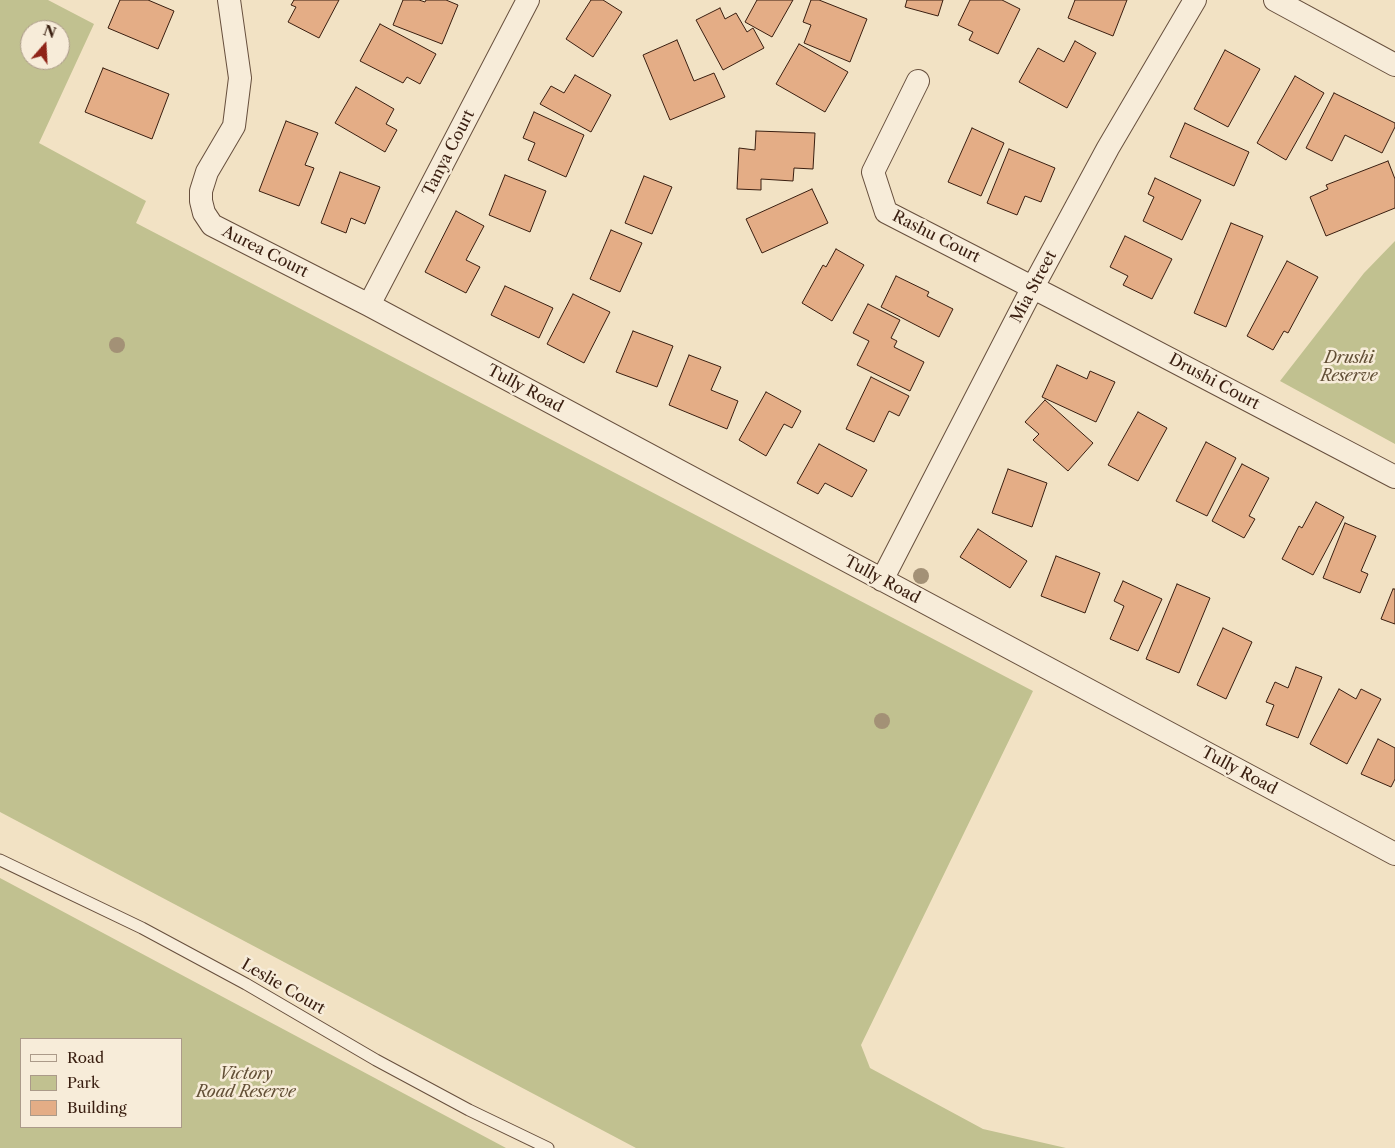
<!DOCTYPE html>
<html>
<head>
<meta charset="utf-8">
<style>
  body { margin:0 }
  #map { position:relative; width:1395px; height:1148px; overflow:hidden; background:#f2e2c4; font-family:"Libre Caslon Text",serif }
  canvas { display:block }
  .legend { position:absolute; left:20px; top:1038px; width:162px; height:90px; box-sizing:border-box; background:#f7ecd9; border:1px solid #ab9a89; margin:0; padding:6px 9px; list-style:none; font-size:15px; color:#391e10 }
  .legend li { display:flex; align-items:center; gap:10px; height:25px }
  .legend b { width:25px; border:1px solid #ab9a89 }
  .north { position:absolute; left:20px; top:20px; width:50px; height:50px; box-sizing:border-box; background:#f7ecd9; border:1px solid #ab9a89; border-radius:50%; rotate:19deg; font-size:14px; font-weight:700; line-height:20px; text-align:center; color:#391e10 }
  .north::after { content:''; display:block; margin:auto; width:18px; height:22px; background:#8f2418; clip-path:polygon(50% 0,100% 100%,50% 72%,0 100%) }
</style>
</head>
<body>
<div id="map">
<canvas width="1395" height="1148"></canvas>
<ul class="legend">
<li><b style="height:6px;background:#f7ecd9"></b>Road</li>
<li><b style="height:14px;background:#c1c190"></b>Park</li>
<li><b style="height:14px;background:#e4ad86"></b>Building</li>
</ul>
<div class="north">N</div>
</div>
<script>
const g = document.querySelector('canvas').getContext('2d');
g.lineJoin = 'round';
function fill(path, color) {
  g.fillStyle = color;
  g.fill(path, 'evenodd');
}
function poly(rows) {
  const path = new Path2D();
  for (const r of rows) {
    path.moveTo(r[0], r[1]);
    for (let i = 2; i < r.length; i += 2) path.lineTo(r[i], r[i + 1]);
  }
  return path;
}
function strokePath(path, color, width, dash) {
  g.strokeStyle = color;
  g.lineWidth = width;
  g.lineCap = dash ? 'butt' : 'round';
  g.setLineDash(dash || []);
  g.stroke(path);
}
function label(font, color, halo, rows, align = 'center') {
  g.font = font + ' "Libre Caslon Text",serif';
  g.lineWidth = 5;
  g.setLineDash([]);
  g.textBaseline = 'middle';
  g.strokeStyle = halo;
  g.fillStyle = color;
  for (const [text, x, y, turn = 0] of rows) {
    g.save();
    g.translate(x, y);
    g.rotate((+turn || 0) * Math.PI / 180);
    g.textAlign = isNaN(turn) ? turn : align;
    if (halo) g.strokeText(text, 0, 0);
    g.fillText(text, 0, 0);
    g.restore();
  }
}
const green = poly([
  [0,0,48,0,94,24,39,143,146,201,136,223,1033,691,861,1045,870,1068,983,1129,1066,1148,636,1148,0,812],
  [30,30,60,30,60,60,30,60],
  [1395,241,1395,444,1280,381,1364,273],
  [0,878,506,1148,0,1148],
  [21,1039,181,1039,181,1127,21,1127]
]);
const building = poly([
  [120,0,148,0,174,11,158,49,108,28,120,0],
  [294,0,339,0,319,38,288,22,296,7,291,5,294,0],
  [403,0,419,0,425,2,426,0,446,0,458,5,442,44,393,25,403,0],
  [591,0,603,0,622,12,593,57,566,39,591,0],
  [757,0,793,0,772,37,745,22,757,0],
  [811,0,819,0,867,19,850,62,804,43,811,25,803,22,811,0],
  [907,0,943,0,938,16,905,7,907,0],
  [970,0,1002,0,1020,9,998,54,969,40,973,32,958,25,970,0],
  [1075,0,1127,0,1113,36,1068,18,1075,0],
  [720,8,725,19,736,13,747,32,753,28,764,48,723,70,696,20,720,8],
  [380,24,436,54,420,84,407,77,403,83,360,61,380,24],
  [677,40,694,81,714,73,725,97,670,120,643,55,677,40],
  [1075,41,1096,53,1067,108,1019,82,1038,48,1064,62,1075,41],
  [799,44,848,72,825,112,776,84,799,44],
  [1225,50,1260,69,1228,127,1194,109,1225,50],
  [103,68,169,94,152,139,85,112,103,68],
  [575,75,611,95,591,132,540,104,551,86,564,93,575,75],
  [1295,76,1324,93,1286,160,1257,143,1295,76],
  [356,87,394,109,386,124,397,130,385,152,335,123,356,87],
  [1334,93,1395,123,1395,127,1382,153,1345,135,1332,161,1306,148,1334,93],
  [534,112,584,135,566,177,528,160,535,143,523,138,534,112],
  [286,121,318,133,305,165,314,168,299,206,259,191,286,121],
  [1185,123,1249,152,1234,186,1170,157,1185,123],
  [972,128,1004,143,981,196,948,182,972,128],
  [756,131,815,133,813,169,794,168,793,181,761,179,761,190,737,189,739,148,755,150,756,131],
  [1009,149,1055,168,1041,202,1025,196,1017,215,987,203,1009,149],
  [1388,161,1395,179,1395,208,1326,236,1310,197,1328,189,1326,185,1388,161],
  [340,172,380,187,365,224,351,218,346,233,321,223,340,172],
  [505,175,546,191,530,232,489,215,505,175],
  [644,176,672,187,652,234,625,223,644,176],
  [1155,178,1201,200,1182,240,1143,221,1154,197,1148,194,1155,178],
  [812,189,828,223,762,253,746,219,812,189],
  [456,211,484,226,466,260,480,267,466,293,425,272,456,211],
  [1231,223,1263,236,1226,327,1194,313,1231,223],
  [611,230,642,243,620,292,590,279,611,230],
  [1125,236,1172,259,1152,299,1123,285,1128,276,1110,267,1125,236],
  [836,249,864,265,832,321,802,303,823,265,826,267,836,249],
  [1287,261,1318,277,1288,333,1284,331,1273,350,1247,336,1287,261],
  [896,276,929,292,927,296,953,309,939,337,881,307,896,276],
  [505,286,553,308,539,338,491,315,505,286],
  [573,294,610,312,584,363,547,344,573,294],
  [868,304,900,320,891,338,897,341,894,347,924,362,910,391,857,365,869,341,853,333,868,304],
  [633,331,673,346,657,387,616,372,633,331],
  [689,355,721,367,711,390,738,401,727,429,669,405,689,355],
  [1057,365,1087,379,1090,371,1115,382,1096,422,1042,397,1057,365],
  [871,377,909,396,899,416,889,411,874,442,846,429,871,377],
  [766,392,801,411,792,428,784,424,766,456,739,440,766,392],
  [1045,400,1093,443,1068,471,1033,440,1039,434,1025,422,1045,400],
  [1138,412,1167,428,1138,481,1108,465,1138,412],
  [1206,442,1236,458,1207,516,1176,501,1206,442],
  [819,444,867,470,852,497,825,483,818,494,797,483,819,444],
  [1242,464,1269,478,1249,516,1255,519,1244,538,1212,521,1242,464],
  [1008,469,1047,483,1032,527,992,513,1008,469],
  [1316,502,1344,517,1313,575,1282,559,1299,526,1302,528,1316,502],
  [1345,523,1376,536,1361,571,1368,574,1360,593,1323,578,1345,523],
  [978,529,1027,561,1010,588,960,557,978,529],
  [1056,556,1100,573,1085,613,1041,596,1056,556],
  [1123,581,1162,599,1138,651,1110,639,1124,606,1114,601,1123,581],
  [1177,584,1210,598,1179,673,1146,659,1177,584],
  [1393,589,1395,589,1395,624,1381,619,1393,589],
  [1223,628,1252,642,1226,699,1197,685,1223,628],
  [1296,667,1322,677,1298,738,1266,725,1274,705,1266,702,1275,682,1288,688,1296,667],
  [1339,689,1356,699,1361,689,1381,699,1347,764,1310,744,1339,689],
  [1378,739,1395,748,1395,779,1391,787,1361,774,1378,739]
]);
const lane = poly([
  [0,860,142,928,246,984,376,1060,469,1110,548,1148]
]);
const street = poly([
  [229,0,240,78,234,126,207,172,201,191,201,201,204,213,212,225,369,305,1395,854],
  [1275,0,1395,65],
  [918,81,873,172,886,212,1057,300,1395,477],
  [369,305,528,0],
  [882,580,1033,287,1108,148,1195,0]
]);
const trees = [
  [117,345],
  [921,576],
  [882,721]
];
const streetNames = [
  ["Tanya Court",449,153,-63],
  ["Rashu Court",936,237,27],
  ["Aurea Court",265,252,27],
  ["Mia Street",1034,287,-62],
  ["Drushi Court",1214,382,28],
  ["Tully Road",525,389,28],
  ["Tully Road",882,580,28],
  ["Tully Road",1239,771,28],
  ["Leslie Court",283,987,30]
];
const parkNames = [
  ["Drushi",1349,358],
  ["Reserve",1349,376],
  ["Victory",246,1074],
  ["Road Reserve",246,1092]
];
fill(green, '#c1c190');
fill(building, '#e4ad86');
strokePath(building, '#391e10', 1);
strokePath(lane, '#674f3d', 13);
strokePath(street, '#674f3d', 24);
strokePath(lane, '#f7ecd9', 11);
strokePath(street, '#f7ecd9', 22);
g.fillStyle = '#a39176';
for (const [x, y] of trees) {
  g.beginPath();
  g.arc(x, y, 8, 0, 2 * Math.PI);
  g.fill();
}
label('16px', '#391e10', '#f7ecd9', streetNames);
label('italic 16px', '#624f36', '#f7ecd9', parkNames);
</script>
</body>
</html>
